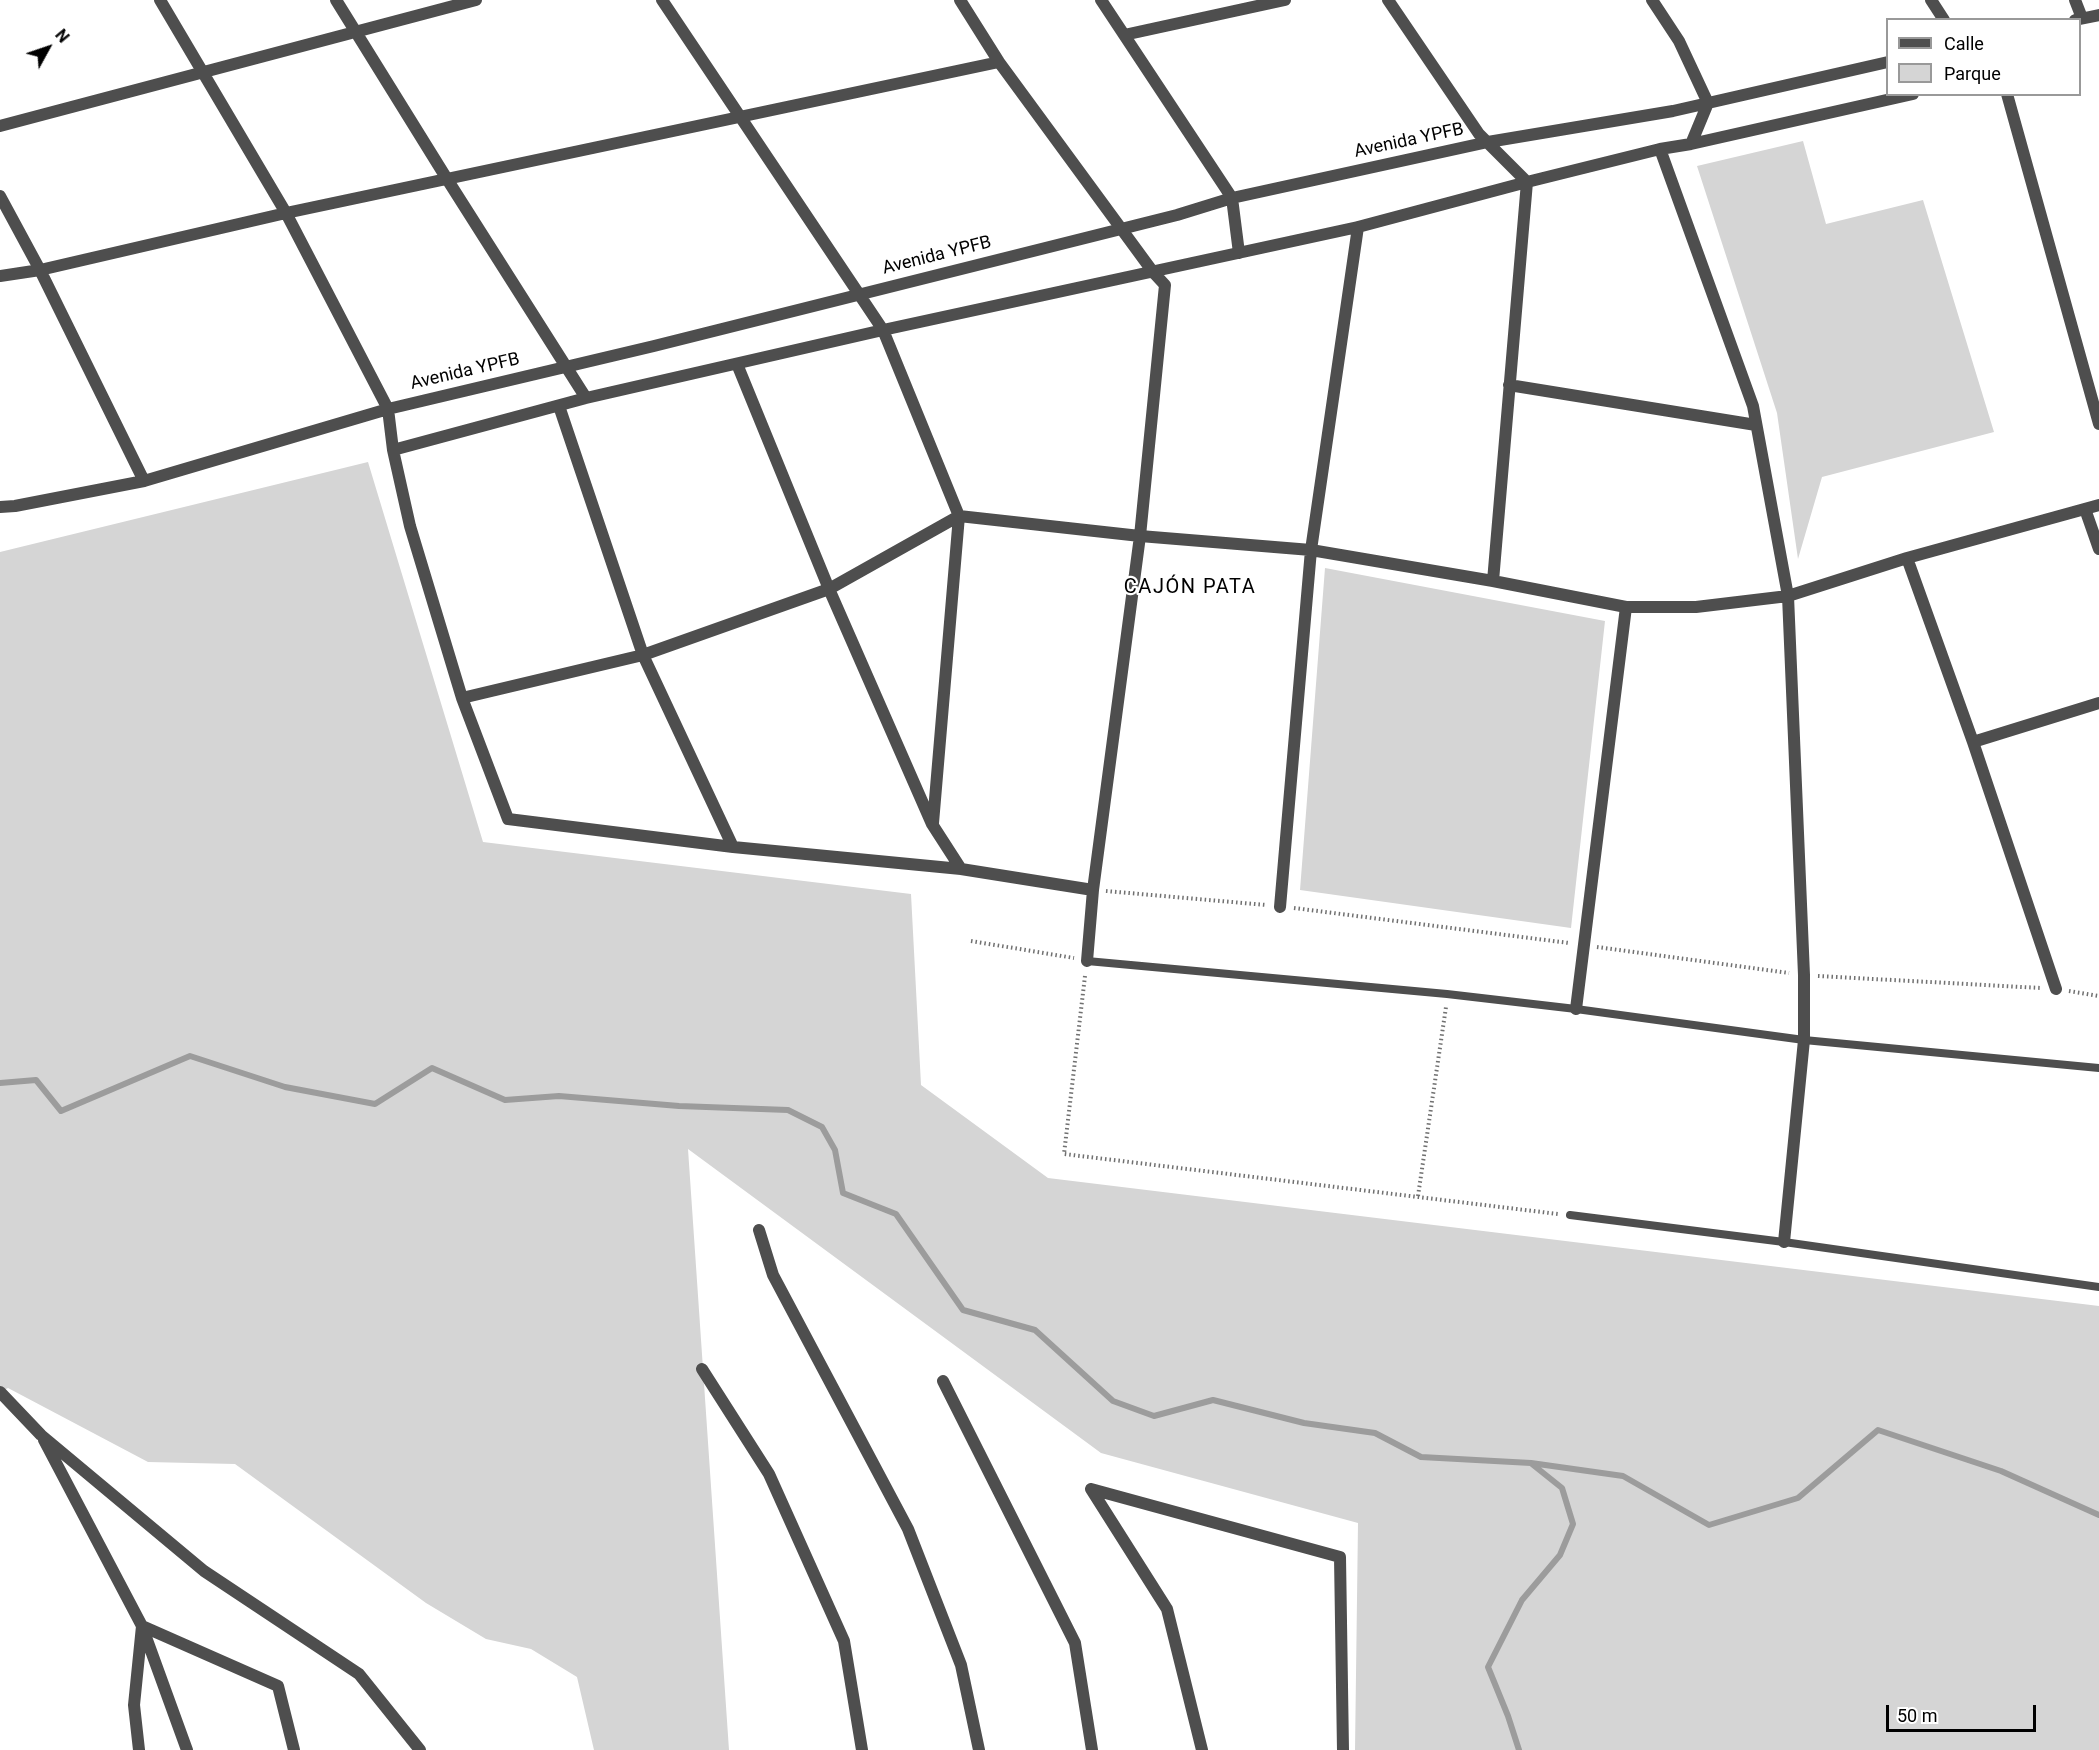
<!DOCTYPE html>
<html>
<head>
<meta charset="utf-8">
<style>
  body { margin:0 }
  #map { position:relative; width:2099px; height:1750px; overflow:hidden; background:#fff; font-family:Roboto,sans-serif }
  canvas { display:block }
  .legend { position:absolute; left:1886px; top:18px; width:195px; height:78px; box-sizing:border-box; background:#fff; border:2px solid #999; margin:0; padding:8px 10px; list-style:none; font-size:18px; color:#000 }
  .legend li { display:flex; align-items:center; gap:12px; height:30px }
  .legend b { width:30px; border:2px solid #999 }
  .north { position:absolute; left:18px; top:18px; width:60px; height:60px; -webkit-text-stroke:4px #fff; paint-order:stroke; rotate:50deg; font-size:16px; font-weight:700; line-height:24px; text-align:center; color:#000 }
  .north::after { content:''; display:block; margin:auto; width:21px; height:27px; background:#000; clip-path:polygon(50% 0,100% 100%,50% 72%,0 100%) }
  .scale { position:absolute; left:1886px; top:1705px; width:150px; height:27px; box-sizing:border-box; border:3px solid #000; border-top:0; padding-left:8px; font-size:18px; line-height:21px; white-space:nowrap; color:#000; -webkit-text-stroke:4px #fff; paint-order:stroke }
</style>
</head>
<body>
<div id="map">
<canvas width="2099" height="1750"></canvas>
<ul class="legend">
<li><b style="height:8px;background:#4e4e4e"></b>Calle</li>
<li><b style="height:16px;background:#d5d5d5"></b>Parque</li>
</ul>
<div class="north">N</div>
<div class="scale">50 m</div>
</div>
<script>
const g = document.querySelector('canvas').getContext('2d');
g.lineJoin = 'round';
function fill(path, color) {
  g.fillStyle = color;
  g.fill(path, 'evenodd');
}
function poly(rows) {
  const path = new Path2D();
  for (const r of rows) {
    path.moveTo(r[0], r[1]);
    for (let i = 2; i < r.length; i += 2) path.lineTo(r[i], r[i + 1]);
  }
  return path;
}
function strokePath(path, color, width, dash) {
  g.strokeStyle = color;
  g.lineWidth = width;
  g.lineCap = dash ? 'butt' : 'round';
  g.setLineDash(dash || []);
  g.stroke(path);
}
function label(font, color, halo, rows, align = 'center') {
  g.font = font + ' Roboto,sans-serif';
  g.lineWidth = 4.5;
  g.setLineDash([]);
  g.textBaseline = 'middle';
  g.strokeStyle = halo;
  g.fillStyle = color;
  for (const [text, x, y, turn = 0] of rows) {
    g.save();
    g.translate(x, y);
    g.rotate((+turn || 0) * Math.PI / 180);
    g.textAlign = isNaN(turn) ? turn : align;
    if (halo) g.strokeText(text, 0, 0);
    g.fillText(text, 0, 0);
    g.restore();
  }
}
const green = poly([
  [1803,141,1826,224,1923,200,1994,432,1822,477,1798,559,1777,413,1697,166],
  [368,462,483,842,911,894,921,1085,1048,1178,2099,1306,2099,1750,1355,1750,1358,1523,1101,1453,688,1149,729,1750,594,1750,577,1677,531,1649,486,1639,426,1603,235,1464,148,1462,8,1388,0,1392,0,552],
  [1325,568,1605,621,1571,928,1300,890]
]);
const stream = poly([
  [0,1083,36,1080,61,1111,190,1056,285,1087,375,1104,432,1068,505,1100,559,1096,679,1106,788,1110,822,1127,835,1150,843,1193,896,1214,963,1310,1035,1330,1113,1401,1154,1416,1213,1400,1304,1423,1375,1433,1421,1457,1531,1463,1623,1476,1709,1525,1798,1498,1878,1430,2001,1471,2099,1515],
  [1519,1750,1508,1716,1488,1667,1522,1600,1560,1555,1573,1524,1562,1488,1532,1464]
]);
const path = poly([
  [1106,891,1266,905],
  [1294,908,1569,943],
  [971,941,1074,958],
  [1597,947,1789,973],
  [1085,976,1064,1154,1558,1214],
  [1818,976,2041,988],
  [2069,991,2099,996],
  [1418,1196,1446,1007]
]);
const lane = poly([
  [1087,961,1447,994,1576,1009,1804,1040,2099,1068],
  [1570,1215,1784,1242,2099,1287]
]);
const street = poly([
  [160,0,286,213,388,409,393,450,410,526,462,698,508,819,733,847,961,869,1093,890],
  [336,0,447,179,586,398],
  [662,0,883,330,959,516,1140,536,1311,550,1493,581,1626,607,1696,607,1788,596,1907,558,2099,505],
  [960,0,999,62,1153,272,1165,285,1140,536,1093,890,1087,961],
  [1101,0,1232,198,1239,253],
  [1388,0,1479,134,1527,182,1493,581],
  [1652,0,1679,41,1708,103,1691,144],
  [1931,0,1944,20],
  [2075,0,2082,18],
  [2075,20,2099,15],
  [1124,35,1285,0],
  [2007,94,2099,424],
  [0,126,476,0],
  [1660,149,1753,406,1788,596,1804,975,1804,1040,1784,1242],
  [0,196,40,270,144,481],
  [0,276,40,270,286,213,999,62],
  [737,364,829,589,932,824,961,869],
  [1509,385,1756,425],
  [559,406,643,655,733,847],
  [393,450,586,398,883,330,1358,227,1527,182,1660,149,1691,144,1913,94],
  [0,507,15,506,144,481,388,409,654,346,1177,215,1232,198,1488,142,1673,111,1888,62],
  [2085,509,2099,549],
  [1907,558,1973,742,2056,989],
  [462,698,643,655,829,589,959,516],
  [1973,742,2099,703],
  [933,823,959,516],
  [1280,907,1311,550,1358,227],
  [1576,1009,1626,607],
  [759,1230,773,1275,908,1529,961,1665,979,1750],
  [702,1369,769,1474,844,1641,862,1750],
  [943,1381,1075,1643,1092,1750],
  [0,1392,41,1435,204,1571,359,1674,420,1750],
  [44,1440,142,1626,134,1705,139,1750],
  [1091,1489,1340,1557,1343,1750],
  [1091,1489,1167,1609,1202,1750],
  [187,1750,142,1626,278,1686,294,1750]
]);
const streetNames = [
  ["Avenida YPFB",1409,141,-12],
  ["Avenida YPFB",937,256,-14],
  ["Avenida YPFB",465,372,-13]
];
const neighbourhoodNames = [
  ["CAJÓN PATA",1190,588]
];
fill(green, '#d5d5d5');
strokePath(stream, '#9c9c9c', 6);
strokePath(path, '#707070', 4, [1.5, 3]);
strokePath(lane, '#4e4e4e', 8);
strokePath(street, '#4e4e4e', 12);
label('18px', '#000', '#fff', streetNames);
g.letterSpacing = '1.5px';
label('20px', '#000', '#fff', neighbourhoodNames);
g.letterSpacing = '0px';
</script>
</body>
</html>
